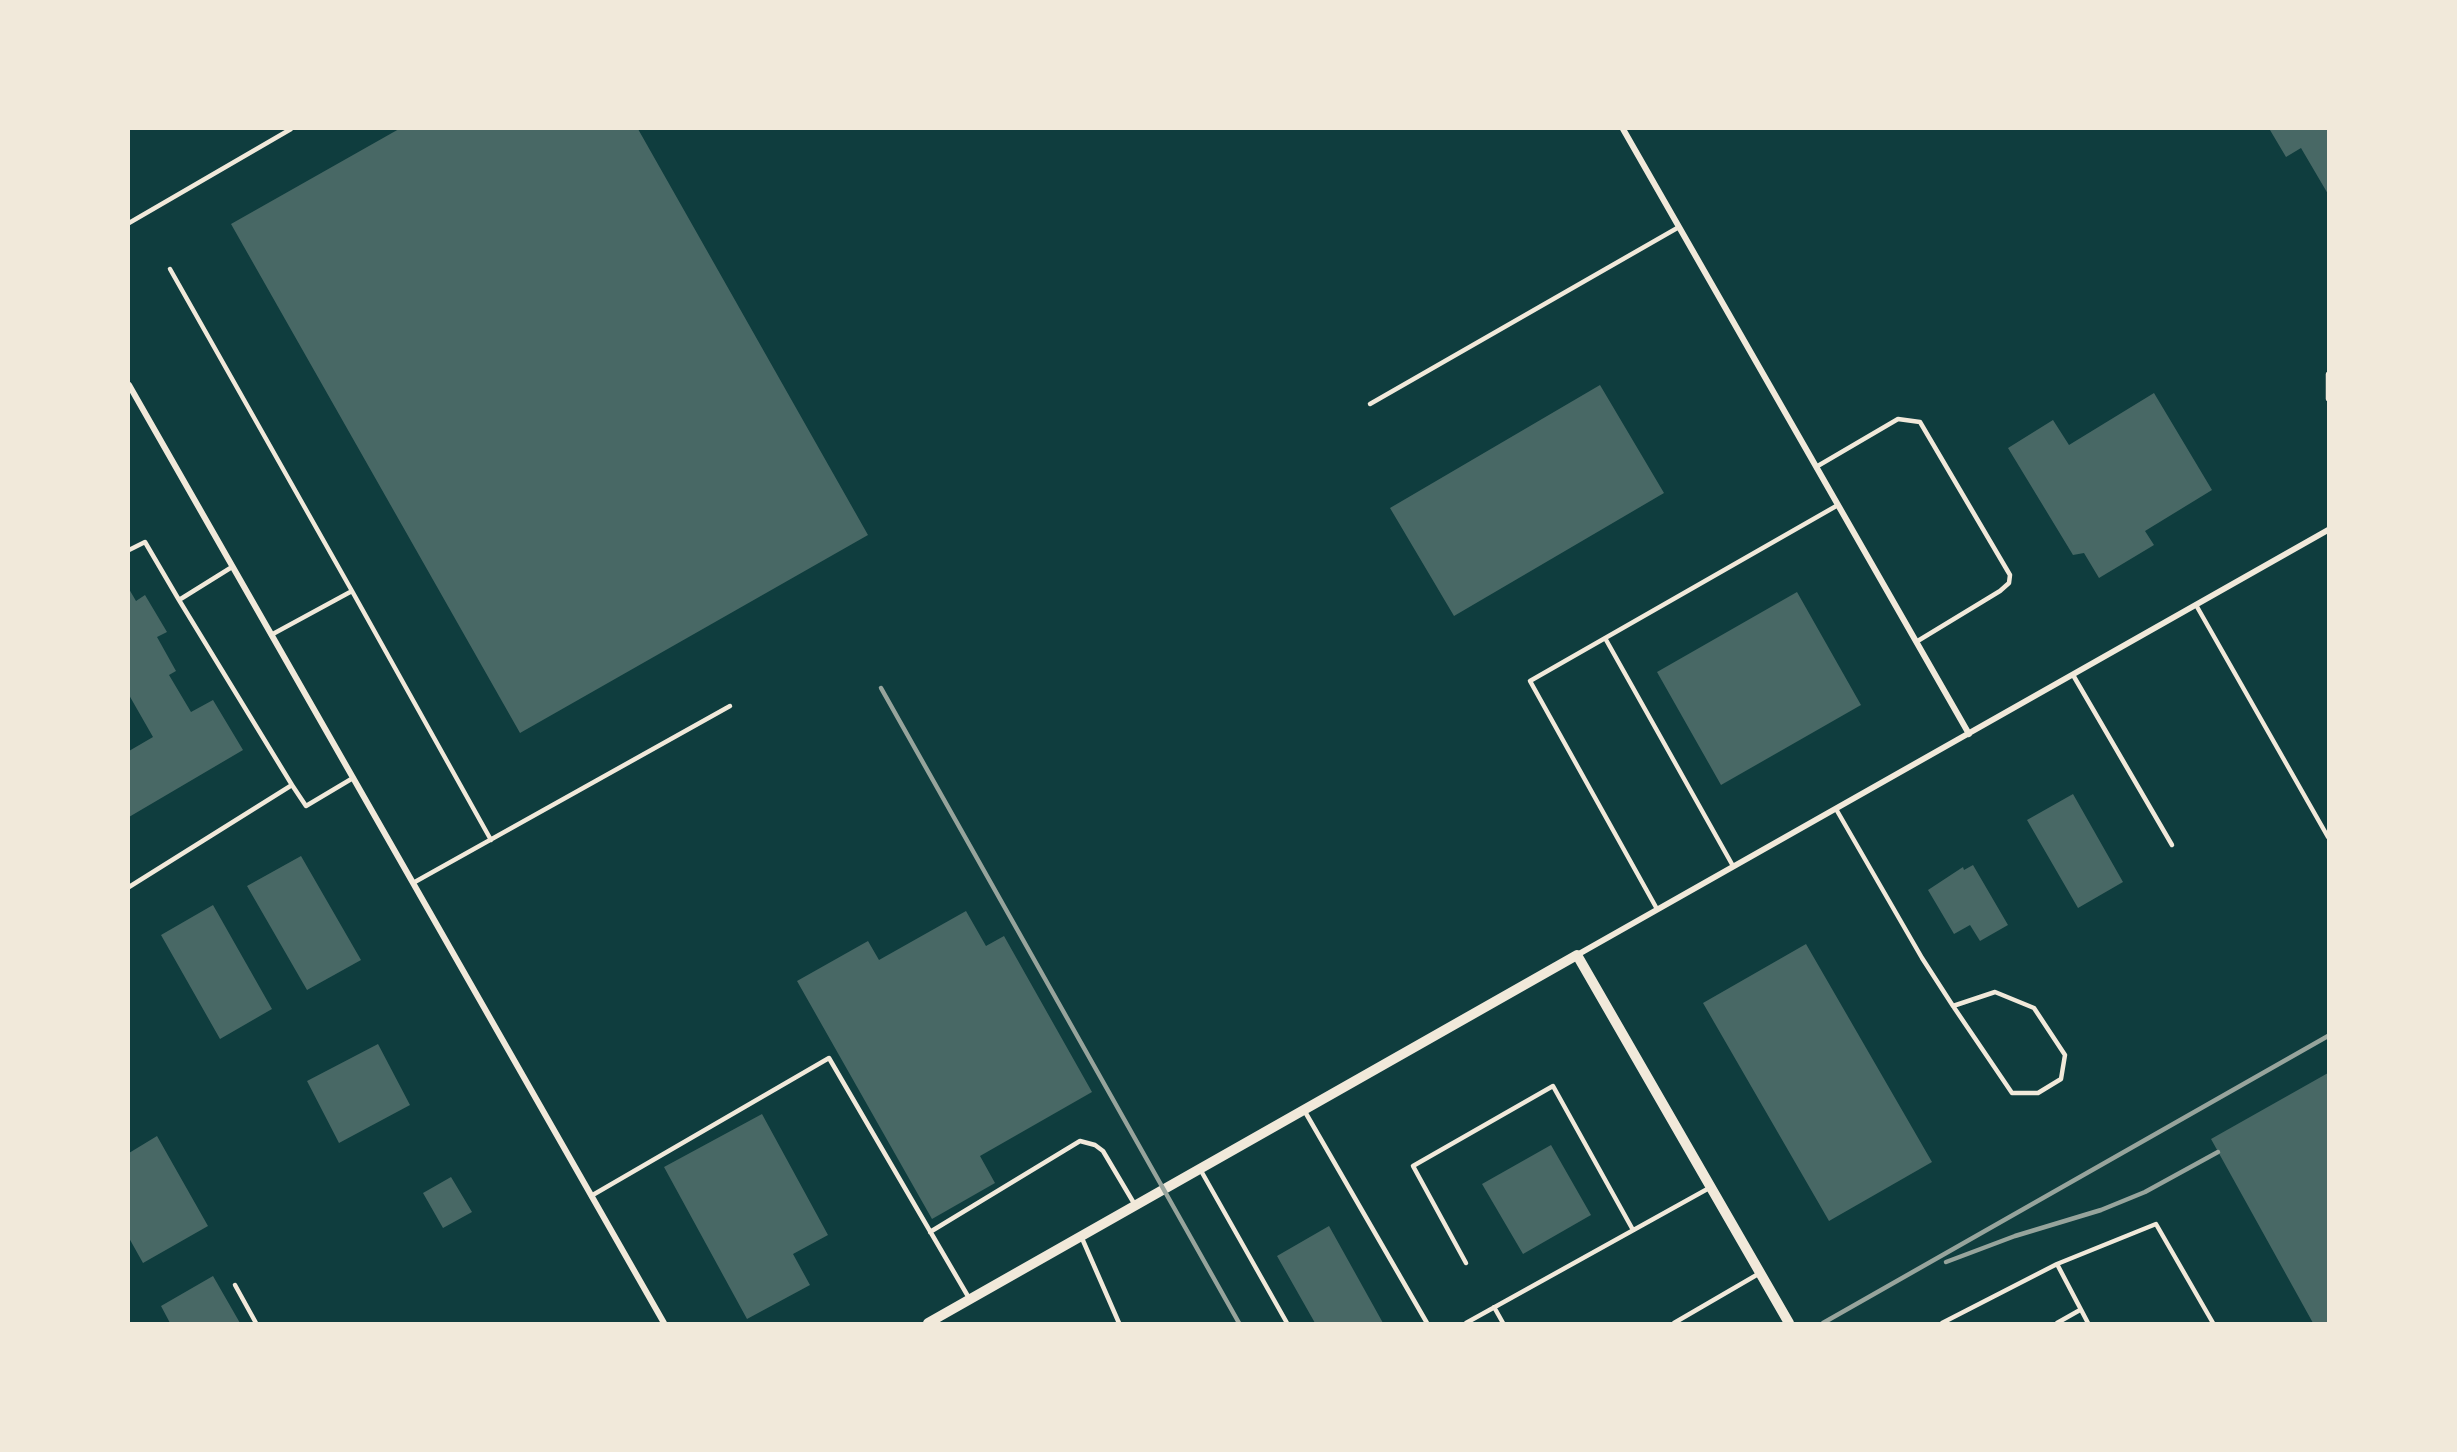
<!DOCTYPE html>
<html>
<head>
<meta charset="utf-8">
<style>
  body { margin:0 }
  #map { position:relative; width:2457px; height:1452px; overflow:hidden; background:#0f3d3e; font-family:Helvetica,sans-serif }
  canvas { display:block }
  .frame { position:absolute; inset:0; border:130px solid #f1e9da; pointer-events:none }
</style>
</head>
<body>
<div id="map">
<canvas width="2457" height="1452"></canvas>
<div class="frame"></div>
</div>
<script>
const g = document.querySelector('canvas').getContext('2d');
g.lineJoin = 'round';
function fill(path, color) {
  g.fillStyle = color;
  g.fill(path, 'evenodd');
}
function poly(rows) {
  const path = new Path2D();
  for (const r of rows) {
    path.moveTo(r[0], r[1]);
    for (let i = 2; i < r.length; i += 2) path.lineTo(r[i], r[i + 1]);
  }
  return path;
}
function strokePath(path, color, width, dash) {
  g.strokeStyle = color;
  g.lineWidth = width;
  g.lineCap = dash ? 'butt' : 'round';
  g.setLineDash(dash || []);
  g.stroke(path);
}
const building = poly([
  [399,129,638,129,868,535,520,733,231,224],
  [2328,129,2328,194,2301,148,2286,157,2270,130],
  [1600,385,1664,493,1454,616,1390,508],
  [2154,393,2212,490,2145,531,2154,545,2099,578,2084,553,2073,555,2008,448,2053,420,2069,445],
  [129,589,136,601,145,595,167,632,157,637,176,671,169,675,191,712,213,700,243,750,129,817,129,751,153,737,129,695],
  [1797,592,1861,705,1721,785,1657,672],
  [2073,794,2123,882,2078,908,2027,820],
  [301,856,361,960,307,990,247,886],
  [1973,865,2008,925,1980,941,1970,925,1954,934,1928,890,1963,867,1964,870],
  [213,905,272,1009,220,1039,161,935],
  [966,911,986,946,1004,936,1092,1092,980,1156,995,1183,932,1219,797,981,868,941,879,960],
  [1806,944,1932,1162,1829,1221,1703,1003],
  [378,1044,410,1105,339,1143,307,1081],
  [2328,1073,2328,1323,2313,1323,2211,1139],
  [762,1114,828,1235,793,1254,810,1285,747,1319,664,1167],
  [157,1136,208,1226,143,1263,129,1238,129,1153],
  [1551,1145,1591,1215,1523,1254,1482,1184],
  [451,1177,472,1212,443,1228,423,1193],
  [1329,1226,1383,1323,1315,1323,1277,1256],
  [213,1276,240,1323,170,1323,161,1306]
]);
const service = poly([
  [129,223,291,129],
  [170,269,352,591,271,635],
  [2328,374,2328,399],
  [1370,404,1679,227],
  [1816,467,1898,419,1920,422,2010,575,2009,583,2000,591,1916,642],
  [129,550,145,542,179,600,232,567],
  [352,591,491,840],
  [179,600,292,785],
  [2196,605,2328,837],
  [1605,638,1733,866],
  [2073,675,2172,845],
  [1836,809,1922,958,1953,1006,2012,1093,2038,1093,2061,1079,2065,1055,2034,1008,1995,992,1953,1006],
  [413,883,730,706],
  [129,887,292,785,306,806,353,778],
  [1657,909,1530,681,1838,505],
  [1304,1110,1427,1323],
  [1200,1169,1287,1323],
  [591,1196,829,1058,969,1298],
  [930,1232,1080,1141,1095,1145,1103,1151,1135,1205],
  [1081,1236,1119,1323],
  [1466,1263,1413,1166,1553,1086,1633,1230],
  [2057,1264,2088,1323],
  [235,1285,256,1323],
  [1494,1307,1503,1323],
  [1466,1323,1711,1187],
  [1674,1323,1760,1273],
  [1942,1323,2057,1264,2156,1224,2213,1323],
  [2057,1323,2080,1310]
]);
const minor = poly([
  [1623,129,1969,734],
  [129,385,664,1323],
  [1577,955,2328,530]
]);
const tertiary = poly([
  [928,1323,1577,955,1789,1323]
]);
const rail = poly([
  [881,688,1239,1323],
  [1946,1262,2015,1236,2101,1210,2145,1192,2218,1152],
  [1823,1323,2328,1036]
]);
fill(building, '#486865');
strokePath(service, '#f1e9da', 4.5);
strokePath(minor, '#f1e9da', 6);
strokePath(tertiary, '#f1e9da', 10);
strokePath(rail, '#97a49c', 4.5);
</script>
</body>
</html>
